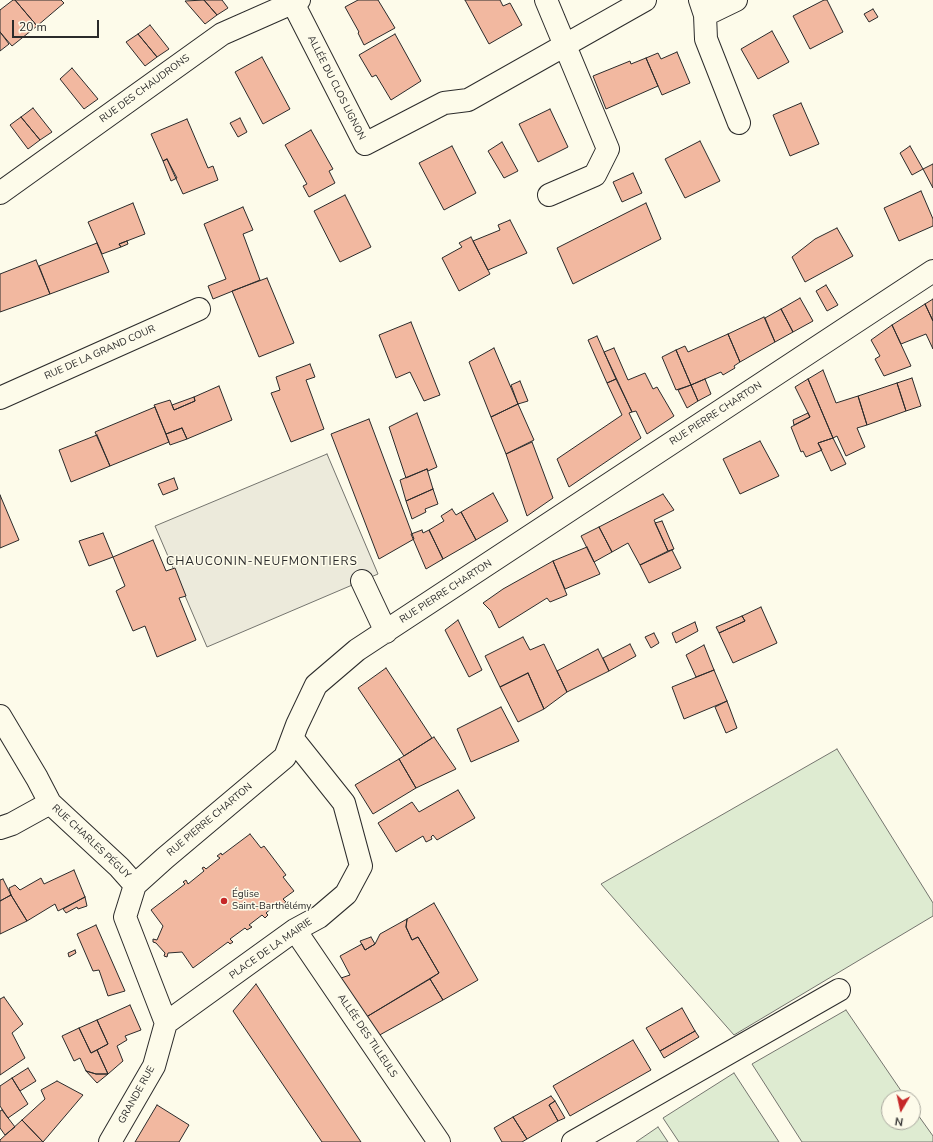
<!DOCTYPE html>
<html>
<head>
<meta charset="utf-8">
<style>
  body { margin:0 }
  #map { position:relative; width:933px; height:1142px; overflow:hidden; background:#fdfbea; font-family:"Nunito Sans",sans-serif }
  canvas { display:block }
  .north { position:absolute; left:881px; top:1090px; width:40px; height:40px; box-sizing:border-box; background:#fdfbea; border:1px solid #a9a89e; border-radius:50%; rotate:189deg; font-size:11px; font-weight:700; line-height:16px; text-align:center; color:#2b2b2b }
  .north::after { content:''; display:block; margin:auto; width:14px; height:18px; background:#c62828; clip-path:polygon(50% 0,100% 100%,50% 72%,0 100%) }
  .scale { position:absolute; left:12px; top:20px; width:87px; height:18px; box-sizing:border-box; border:2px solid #2b2b2b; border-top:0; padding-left:5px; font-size:12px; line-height:14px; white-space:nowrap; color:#2b2b2b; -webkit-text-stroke:3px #fdfbea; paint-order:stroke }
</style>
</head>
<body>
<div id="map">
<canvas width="933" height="1142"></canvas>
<div class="north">N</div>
<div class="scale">20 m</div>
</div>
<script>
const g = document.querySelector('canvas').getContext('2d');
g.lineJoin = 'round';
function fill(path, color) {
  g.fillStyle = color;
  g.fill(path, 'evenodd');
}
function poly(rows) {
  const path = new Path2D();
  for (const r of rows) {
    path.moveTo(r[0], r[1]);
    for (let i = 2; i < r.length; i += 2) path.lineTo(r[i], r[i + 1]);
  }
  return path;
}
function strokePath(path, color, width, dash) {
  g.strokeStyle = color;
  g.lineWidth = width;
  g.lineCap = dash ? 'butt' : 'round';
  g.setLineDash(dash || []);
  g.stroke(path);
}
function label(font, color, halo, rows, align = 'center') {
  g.font = font + ' "Nunito Sans",sans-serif';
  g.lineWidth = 3;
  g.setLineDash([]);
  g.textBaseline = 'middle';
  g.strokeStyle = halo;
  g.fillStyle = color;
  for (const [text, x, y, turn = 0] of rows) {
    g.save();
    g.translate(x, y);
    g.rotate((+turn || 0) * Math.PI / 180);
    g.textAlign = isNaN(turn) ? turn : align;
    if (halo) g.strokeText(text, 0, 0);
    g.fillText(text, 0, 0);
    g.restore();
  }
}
const green = poly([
  [837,749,933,903,933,916,734,1035,601,884,837,749],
  [846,1010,906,1098,889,1098,889,1122,913,1122,913,1108,933,1136,933,1142,802,1142,752,1064,846,1010],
  [734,1073,779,1142,679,1142,663,1118,734,1073],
  [658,1127,668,1142,636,1142,658,1127]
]);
const parking = poly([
  [327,454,378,574,207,647,155,526,327,454]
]);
const building = poly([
  [13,0,15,0,37,26,12,46,0,32,0,10,13,0],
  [15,0,61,0,64,3,37,26,15,0],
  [204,0,217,15,205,24,185,1,204,0],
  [204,0,222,0,228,8,217,15,204,0],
  [358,0,378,0,395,28,364,45,358,33,359,32,345,7,358,0],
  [465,0,500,0,503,6,510,3,522,25,489,44,465,0],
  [824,0,827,0,843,32,810,49,793,16,824,0],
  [873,9,878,17,869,22,864,14,873,9],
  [150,25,169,49,157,57,138,34,150,25],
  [772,31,789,62,758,79,741,49,772,31],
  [0,32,9,44,0,51,0,32],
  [138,34,157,57,145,66,126,42,138,34],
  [395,34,421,81,391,100,376,75,372,77,359,55,395,34],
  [677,52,690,83,662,95,646,58,658,53,661,59,677,52],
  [262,57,290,109,263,124,235,72,262,57],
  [646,58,658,86,606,109,593,76,630,61,631,64,646,58],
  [72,68,98,99,84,109,60,79,72,68],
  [801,103,819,144,790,156,773,115,801,103],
  [33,108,52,132,40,140,21,117,33,108],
  [550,109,568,147,538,162,519,124,550,109],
  [21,117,40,140,28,149,10,125,21,117],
  [240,118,247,132,238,137,230,123,240,118],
  [187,119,208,168,213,166,218,180,183,194,167,159,163,161,151,134,187,119],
  [311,130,333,169,329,171,335,183,309,197,303,186,307,184,285,145,311,130],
  [700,141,720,181,685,198,665,159,700,141],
  [502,142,518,171,504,178,488,151,502,142],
  [452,146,476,193,444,210,419,163,452,146],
  [910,146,923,169,912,175,900,153,910,146],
  [167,159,177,178,171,181,163,161,167,159],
  [933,164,933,188,923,169,933,164],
  [633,173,642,193,622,202,613,182,633,173],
  [921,191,933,219,933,226,899,241,884,208,921,191],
  [345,195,371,247,340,262,314,211,345,195],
  [133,203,145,234,119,244,121,247,102,254,88,222,133,203],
  [646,203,661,239,573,284,557,248,646,203],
  [243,207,253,230,243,234,260,280,213,299,208,286,226,279,204,224,243,207],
  [510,220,527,253,488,270,473,241,500,230,498,225,510,220],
  [837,228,853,256,805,282,792,257,815,239,837,228],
  [471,237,490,274,459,291,442,258,462,247,459,243,471,237],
  [127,241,128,244,121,247,119,244,127,241],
  [97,243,109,272,50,294,39,266,97,243],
  [36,260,50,294,0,312,0,274,36,260],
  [267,278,294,343,259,357,232,291,267,278],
  [826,285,838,305,827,311,816,291,826,285],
  [800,298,813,321,793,332,781,309,800,298],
  [933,299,933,321,925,304,933,299],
  [925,304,933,321,933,349,926,334,901,344,892,325,925,304],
  [781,309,793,332,775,342,765,318,781,309],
  [764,317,775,342,740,362,728,334,764,317],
  [411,322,440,395,424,401,410,372,396,378,379,335,411,322],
  [892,325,911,366,884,376,875,359,880,356,871,340,892,325],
  [728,334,740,362,734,366,735,368,723,375,721,372,691,385,676,350,685,346,688,352,728,334],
  [597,336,616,379,607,383,588,340,597,336],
  [494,348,518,404,491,417,469,362,494,348],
  [614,348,628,380,645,373,653,389,657,387,674,416,647,434,636,411,632,412,604,352,614,348],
  [676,350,691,385,676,390,662,357,676,350],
  [310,364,315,377,306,380,324,429,291,442,271,393,280,390,276,377,310,364],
  [823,370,836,403,858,396,867,425,857,428,865,447,846,456,837,436,833,438,808,379,823,370],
  [912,378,921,406,906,411,897,383,912,378],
  [616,379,632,412,629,413,641,438,569,487,557,459,622,415,607,383,616,379],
  [705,379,711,394,698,401,691,385,705,379],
  [808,379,833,438,818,443,822,450,806,457,803,451,801,452,791,427,810,417,795,387,808,379],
  [520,381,528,401,518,404,511,385,520,381],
  [897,383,906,411,867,425,858,396,897,383],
  [691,385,698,401,687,408,678,390,691,385],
  [219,386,232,420,187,439,182,428,166,434,154,405,170,400,174,410,195,401,194,397,219,386],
  [194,397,195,401,174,410,172,405,194,397],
  [518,404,534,440,506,454,491,417,518,404],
  [155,407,169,442,110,466,95,432,155,407],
  [417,413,437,467,428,471,427,469,406,478,389,427,417,413],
  [808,413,810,417,794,425,793,420,808,413],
  [369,419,414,539,379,559,331,434,369,419],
  [182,428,187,439,170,445,166,434,182,428],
  [97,435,110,466,71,482,59,450,97,435],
  [833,438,846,464,831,471,818,443,833,438],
  [760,441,779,476,740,494,723,459,760,441],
  [532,442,553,498,527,516,506,454,532,442],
  [427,469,433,489,406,501,400,480,427,469],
  [174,478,178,489,163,495,158,484,174,478],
  [433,489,438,504,425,509,426,512,412,519,406,501,433,489],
  [493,493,508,521,476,540,461,512,493,493],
  [663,494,674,510,654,520,668,551,640,565,628,543,612,552,599,527,663,494],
  [0,495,19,540,0,548,0,495],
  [452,509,456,515,461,512,476,540,443,559,429,530,444,521,441,516,452,509],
  [662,521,674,549,668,551,655,523,662,521],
  [599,527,612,552,594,562,581,536,599,527],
  [422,530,423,533,429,530,443,559,426,569,411,534,422,530],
  [103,533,113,557,89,566,79,541,103,533],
  [153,540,166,571,175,568,186,596,179,598,196,640,157,657,145,626,133,631,116,591,125,586,113,557,153,540],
  [587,547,600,574,565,589,553,561,587,547],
  [672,550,681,568,649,583,640,565,672,550],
  [553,561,567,595,550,602,547,598,499,628,491,611,483,603,503,589,553,561],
  [761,607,777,643,733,663,719,633,745,621,742,616,761,607],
  [742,616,745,621,719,633,716,627,742,616],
  [458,620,482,670,469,677,445,630,458,620],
  [695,622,698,631,676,643,672,633,695,622],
  [654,633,659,643,651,648,645,637,654,633],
  [523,637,530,650,544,644,567,692,544,709,528,673,500,687,485,656,523,637],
  [630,644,636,656,609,671,603,658,630,644],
  [704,645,714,670,696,677,686,655,704,645],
  [598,649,609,671,567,692,557,671,598,649],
  [386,668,432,738,404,756,358,688,386,668],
  [714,670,727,701,684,719,672,687,714,670],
  [528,673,544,709,518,722,500,687,528,673],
  [727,701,737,728,726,733,715,707,727,701],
  [501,707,519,741,471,762,457,729,501,707],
  [434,737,456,769,416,788,399,759,434,737],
  [399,759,416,788,373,814,355,785,399,759],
  [458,790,475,818,437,840,433,835,431,837,432,839,426,842,423,836,396,852,378,823,412,802,419,812,458,790],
  [250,834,261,848,264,846,286,875,283,877,294,891,283,899,286,902,281,906,279,902,266,913,268,915,265,918,262,915,249,925,252,927,247,930,245,928,230,939,233,942,230,944,228,942,193,968,182,952,168,953,167,957,164,956,165,953,156,943,153,942,153,939,157,940,163,926,151,910,185,884,183,882,186,880,188,884,204,871,202,868,204,867,206,869,220,858,217,856,221,853,222,855,250,834],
  [74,870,85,897,58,911,55,904,27,921,11,895,9,888,15,885,20,890,41,878,44,884,74,870],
  [3,879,11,895,0,901,0,880,3,879],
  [11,895,27,921,0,934,0,901,11,895],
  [85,897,87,906,78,909,77,907,66,913,63,909,85,897],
  [434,903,478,980,443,1000,430,979,439,973,418,937,412,940,406,927,407,919,434,903],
  [407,919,406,927,412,940,418,937,439,973,363,1019,341,978,350,975,340,956,362,944,365,950,375,944,380,934,407,919],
  [96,925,125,991,108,996,99,970,93,971,77,934,96,925],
  [371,937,375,944,365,950,360,941,371,937],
  [75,950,76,953,69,957,68,953,75,950],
  [430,979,443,1000,376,1037,363,1019,430,979],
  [256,984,289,1034,361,1142,322,1142,233,1011,256,984],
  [4,997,23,1024,12,1033,25,1058,0,1075,0,999,4,997],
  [130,1005,141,1030,125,1036,127,1040,117,1046,123,1061,108,1074,97,1050,108,1044,97,1020,130,1005],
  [682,1008,695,1031,660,1051,646,1028,682,1008],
  [97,1020,108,1044,91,1053,79,1028,97,1020],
  [79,1028,91,1053,97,1050,108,1074,96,1074,86,1071,80,1058,74,1061,62,1036,79,1028],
  [695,1031,699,1037,664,1058,660,1051,695,1031],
  [633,1040,651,1070,570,1116,553,1086,633,1040],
  [28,1068,36,1081,20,1091,12,1078,28,1068],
  [86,1071,96,1074,108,1074,97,1083,86,1071],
  [12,1078,28,1104,8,1118,0,1106,0,1086,12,1078],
  [57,1081,83,1095,43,1142,22,1120,45,1099,41,1090,57,1081],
  [551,1096,555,1101,549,1105,558,1121,527,1139,513,1117,551,1096],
  [555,1101,565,1118,558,1121,549,1105,555,1101],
  [157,1105,189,1125,179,1142,135,1142,157,1105],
  [2,1110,15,1127,5,1135,0,1128,0,1111,2,1110],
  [513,1117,527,1139,522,1142,502,1142,494,1128,513,1117],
  [22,1120,43,1142,0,1142,0,1140,22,1120]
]);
const minor = poly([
  [546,0,608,149,595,175,549,195],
  [700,0,705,15,706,39,739,123],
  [293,3,365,144,444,103,468,100,645,0],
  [705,15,736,0],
  [0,193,222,34,299,0],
  [0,398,199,309],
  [362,581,386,632],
  [0,716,37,778,50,803,119,867,135,885],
  [0,828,12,824,50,803],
  [295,930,439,1142],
  [166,1023,125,917,135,885,165,858,285,757,297,725,316,685,357,650,933,271],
  [166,1023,295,930,319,917,346,894,361,866,344,803,293,739],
  [110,1142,154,1066,166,1023],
  [573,1142,839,990]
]);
const markers = [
  [224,901,4,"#c62828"]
];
const streetNames = [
  ["ALLÉE DU CLOS LIGNON",336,88,63],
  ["RUE DES CHAUDRONS",145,89,-36],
  ["RUE DE LA GRAND COUR",100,353,-24],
  ["RUE PIERRE CHARTON",716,414,-33],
  ["RUE PIERRE CHARTON",446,592,-33],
  ["RUE PIERRE CHARTON",210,820,-40],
  ["RUE CHARLES PÉGUY",91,842,43],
  ["PLACE DE LA MAIRIE",271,949,-35],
  ["ALLÉE DES TILLEULS",367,1036,56],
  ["GRANDE RUE",137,1095,-61]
];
const poiNames = [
  ["Église",232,895],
  ["Saint-Barthélémy",232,907]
];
const quarterNames = [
  ["CHAUCONIN-NEUFMONTIERS",262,562]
];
fill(green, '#deebd1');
strokePath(green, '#74746e', 1);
fill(parking, '#eceadb');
strokePath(parking, '#74746e', 1);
fill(building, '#f2b8a0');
strokePath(building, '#2b2b2b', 1);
strokePath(minor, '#2b2b2b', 24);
strokePath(minor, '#fdfbea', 22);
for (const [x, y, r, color] of markers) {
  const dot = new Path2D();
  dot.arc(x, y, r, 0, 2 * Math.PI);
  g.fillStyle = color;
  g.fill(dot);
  strokePath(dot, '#fdfbea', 1.5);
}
label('10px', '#2b2b2b', '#fdfbea', streetNames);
label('10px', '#2b2b2b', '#fdfbea', poiNames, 'left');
g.letterSpacing = '1px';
label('12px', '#2b2b2b', '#fdfbea', quarterNames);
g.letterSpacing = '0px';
</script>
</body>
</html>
